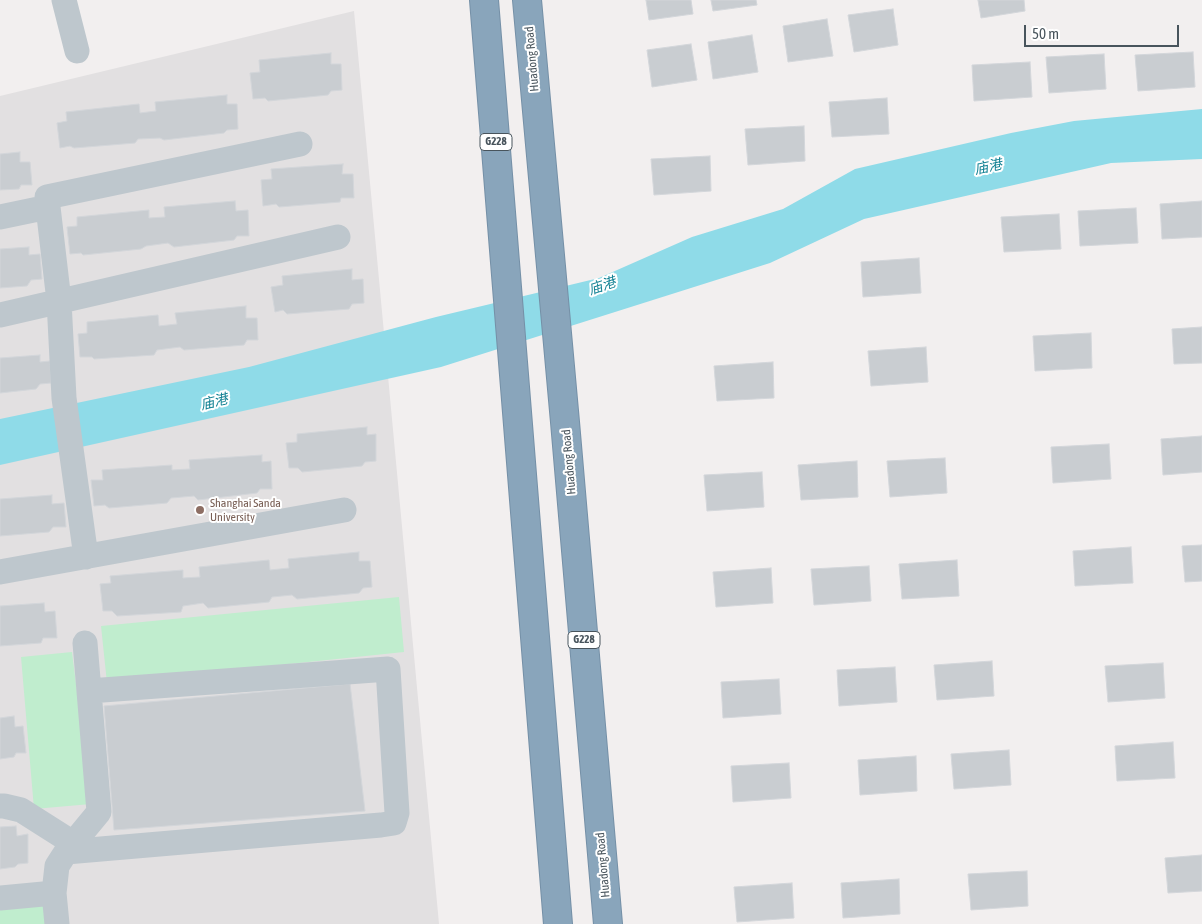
<!DOCTYPE html>
<html>
<head>
<meta charset="utf-8">
<style>
  body { margin:0 }
  #map { position:relative; width:1202px; height:924px; overflow:hidden; background:#f2efef; font-family:"Asap Condensed",sans-serif }
  canvas { display:block }
  .scale { position:absolute; left:1024px; top:25px; width:155px; height:22px; box-sizing:border-box; border:2px solid #48545c; border-top:0; padding-left:6px; font-size:15px; line-height:18px; white-space:nowrap; color:#48545c; -webkit-text-stroke:4px #fff; paint-order:stroke }
</style>
</head>
<body>
<div id="map">
<canvas width="1202" height="924"></canvas>
<div class="scale">50 m</div>
</div>
<script>
const g = document.querySelector('canvas').getContext('2d');
g.lineJoin = 'round';
function fill(path, color) {
  g.fillStyle = color;
  g.fill(path, 'evenodd');
}
function poly(rows) {
  const path = new Path2D();
  for (const r of rows) {
    path.moveTo(r[0], r[1]);
    for (let i = 2; i < r.length; i += 2) path.lineTo(r[i], r[i + 1]);
  }
  return path;
}
function strokePath(path, color, width, dash) {
  g.strokeStyle = color;
  g.lineWidth = width;
  g.lineCap = dash ? 'butt' : 'round';
  g.setLineDash(dash || []);
  g.stroke(path);
}
function label(font, color, halo, rows, align = 'center') {
  g.font = font + ' "Asap Condensed","Noto Sans SC",sans-serif';
  g.lineWidth = 4;
  g.setLineDash([]);
  g.textBaseline = 'middle';
  g.strokeStyle = halo;
  g.fillStyle = color;
  for (const [text, x, y, turn = 0] of rows) {
    g.save();
    g.translate(x, y);
    g.rotate((+turn || 0) * Math.PI / 180);
    g.textAlign = isNaN(turn) ? turn : align;
    if (halo) g.strokeText(text, 0, 0);
    g.fillText(text, 0, 0);
    g.restore();
  }
}
const education = poly([
  [354,11,439,924,0,924,0,96]
]);
const green = poly([
  [399,597,404,652,107,683,101,626],
  [72,652,91,804,34,809,21,657],
  [43,900,46,924,0,924,0,904]
]);
const water = poly([
  [1202,109,1202,159,1111,163,864,219,770,263,441,367,0,465,0,419,249,367,436,317,599,278,692,237,783,209,855,169,1011,133,1074,121]
]);
const building = poly([
  [646,0,691,0,693,14,649,20,646,0],
  [711,0,756,0,757,5,713,11,711,0],
  [978,0,1024,0,1025,11,981,18,978,0],
  [893,9,898,45,854,52,848,15,893,9],
  [827,19,833,56,788,62,783,26,827,19],
  [752,35,758,72,713,79,708,42,752,35],
  [691,44,697,80,652,87,647,50,691,44],
  [1193,52,1195,87,1138,91,1135,55,1193,52],
  [331,53,331,64,341,64,342,90,331,91,328,95,268,101,265,98,253,99,250,73,260,72,259,60,331,53],
  [1104,54,1106,89,1049,93,1046,57,1104,54],
  [1030,62,1032,97,974,101,972,65,1030,62],
  [227,95,227,104,237,104,238,129,227,130,224,133,164,140,160,138,138,139,135,143,74,148,70,146,60,148,57,123,67,121,66,112,139,104,140,113,156,111,155,102,227,95],
  [887,98,889,134,832,137,829,102,887,98],
  [804,126,805,161,748,165,745,129,804,126],
  [20,152,20,162,30,162,32,185,21,185,19,189,0,190,0,154,20,152],
  [710,156,711,191,654,195,651,159,710,156],
  [343,164,342,174,353,174,354,198,341,198,340,202,279,207,276,204,263,206,261,180,272,179,271,169,343,164],
  [235,201,236,211,248,210,249,236,237,236,234,240,174,247,168,243,146,246,141,249,83,255,81,253,70,254,67,227,77,226,77,217,149,210,149,218,165,217,164,207,235,201],
  [1202,201,1202,237,1162,239,1160,204,1202,201],
  [1136,208,1138,243,1080,246,1078,211,1136,208],
  [1059,214,1061,249,1004,252,1001,217,1059,214],
  [29,247,29,255,40,254,42,279,31,280,27,286,0,288,0,249,29,247],
  [919,258,921,293,863,297,861,262,919,258],
  [352,269,352,280,363,279,364,303,352,304,349,309,287,314,283,310,275,312,271,287,283,285,282,276,352,269],
  [246,306,246,318,257,318,258,340,247,340,244,345,184,350,180,347,157,350,154,355,94,359,92,357,80,357,78,334,87,333,87,322,158,315,159,326,177,324,175,313,246,306],
  [1202,327,1202,363,1174,364,1172,329,1202,327],
  [1091,333,1092,368,1035,371,1033,336,1091,333],
  [926,347,928,382,871,386,868,351,926,347],
  [40,355,40,362,50,361,51,383,40,384,36,389,0,393,0,358,40,355],
  [773,362,774,398,717,401,714,366,773,362],
  [367,427,367,435,376,434,376,461,365,462,362,466,302,472,298,468,289,468,286,443,297,442,297,434,367,427],
  [1202,436,1202,472,1163,475,1161,439,1202,436],
  [1109,444,1111,479,1053,483,1051,447,1109,444],
  [262,455,262,462,271,461,272,489,260,489,257,493,198,500,194,496,171,498,167,503,109,508,105,505,94,506,91,480,103,480,102,470,172,465,172,470,190,469,189,460,262,455],
  [945,458,947,493,890,497,887,461,945,458],
  [857,461,858,497,801,500,798,465,857,461],
  [762,472,764,507,707,511,704,475,762,472],
  [52,495,52,504,64,503,66,527,53,527,49,532,0,536,0,499,52,495],
  [1202,545,1202,581,1185,582,1182,546,1202,545],
  [1131,547,1133,583,1075,586,1073,551,1131,547],
  [359,552,359,561,370,561,372,587,363,588,359,593,297,599,292,595,272,597,269,602,208,608,203,603,183,606,181,612,117,616,112,611,103,611,100,584,111,583,110,576,183,570,183,578,200,577,199,567,269,560,270,570,289,568,288,559,359,552],
  [957,560,959,596,902,599,899,564,957,560],
  [869,566,871,601,814,605,811,569,869,566],
  [771,568,773,603,716,607,713,572,771,568],
  [44,603,45,612,55,611,57,638,43,638,41,643,0,646,0,606,44,603],
  [992,661,994,696,937,700,934,665,992,661],
  [1163,663,1165,698,1108,702,1105,666,1163,663],
  [895,667,897,702,839,706,837,670,895,667],
  [779,679,781,714,723,718,721,682,779,679],
  [350,684,365,811,114,830,104,706,350,684],
  [14,716,15,727,23,726,26,753,16,753,14,757,0,759,0,718,14,716],
  [1173,742,1175,778,1117,781,1115,746,1173,742],
  [1009,750,1011,785,954,789,951,754,1009,750],
  [916,756,917,791,860,795,858,760,916,756],
  [789,763,791,798,733,802,731,766,789,763],
  [16,826,17,836,28,834,28,863,18,864,15,867,0,869,0,827,16,826],
  [1202,855,1202,891,1168,893,1165,858,1202,855],
  [1027,871,1028,906,971,910,968,874,1027,871],
  [899,879,900,914,843,918,841,883,899,879],
  [792,883,794,918,737,922,734,887,792,883]
]);
const minor = poly([
  [64,0,77,51],
  [48,207,47,197,300,144],
  [0,217,48,207,59,301,64,398,86,557],
  [0,315,338,237],
  [0,572,344,510],
  [0,806,4,806,21,810,73,843],
  [66,852,381,825,394,823,397,813,388,669,89,691],
  [54,893,57,866,66,852,99,812,85,643],
  [0,898,54,893,57,924]
]);
const highway = poly([
  [484,0,558,924],
  [527,0,565,422,608,924]
]);
const markers = [
  [200,510,5,"#8d6e63"]
];
const shields = [
  [496,142,32],
  [584,640,32]
];
const shieldNames = [
  ["G228",496,142],
  ["G228",584,640]
];
const streetNames = [
  ["Huadong Road",532,59,-95],
  ["Huadong Road",569,462,-95],
  ["Huadong Road",603,865,-95]
];
const educationNames = [
  ["Shanghai Sanda",210,503],
  ["University",210,517]
];
const waterNames = [
  ["庙港",988,167,-12],
  ["庙港",602,286,-19],
  ["庙港",214,402,-14]
];
fill(education, '#e2e0e1');
fill(green, '#c0edce');
fill(water, '#8fdbe8');
fill(building, '#c9cdd1');
strokePath(building, '#d3d6da', 1);
strokePath(highway, '#7590a7', 30);
strokePath(minor, '#bec7cd', 25);
strokePath(highway, '#89a5bb', 28);
for (const [x, y, r, color] of markers) {
  const dot = new Path2D();
  dot.arc(x, y, r, 0, 2 * Math.PI);
  g.fillStyle = color;
  g.fill(dot);
  strokePath(dot, '#fff', 2);
}
for (const [x, y, w] of shields) {
  const box = new Path2D();
  box.roundRect(x - w / 2, y - 8.5, w, 17, 4);
  g.fillStyle = '#fff';
  g.fill(box);
  strokePath(box, '#48545c', 1);
}
label('bold 11px', '#48545c', null, shieldNames);
label('12px', '#48545c', '#fff', streetNames);
label('12px', '#785e54', '#fff', educationNames, 'left');
label('italic 14px', '#138294', '#fff', waterNames);
</script>
</body>
</html>
